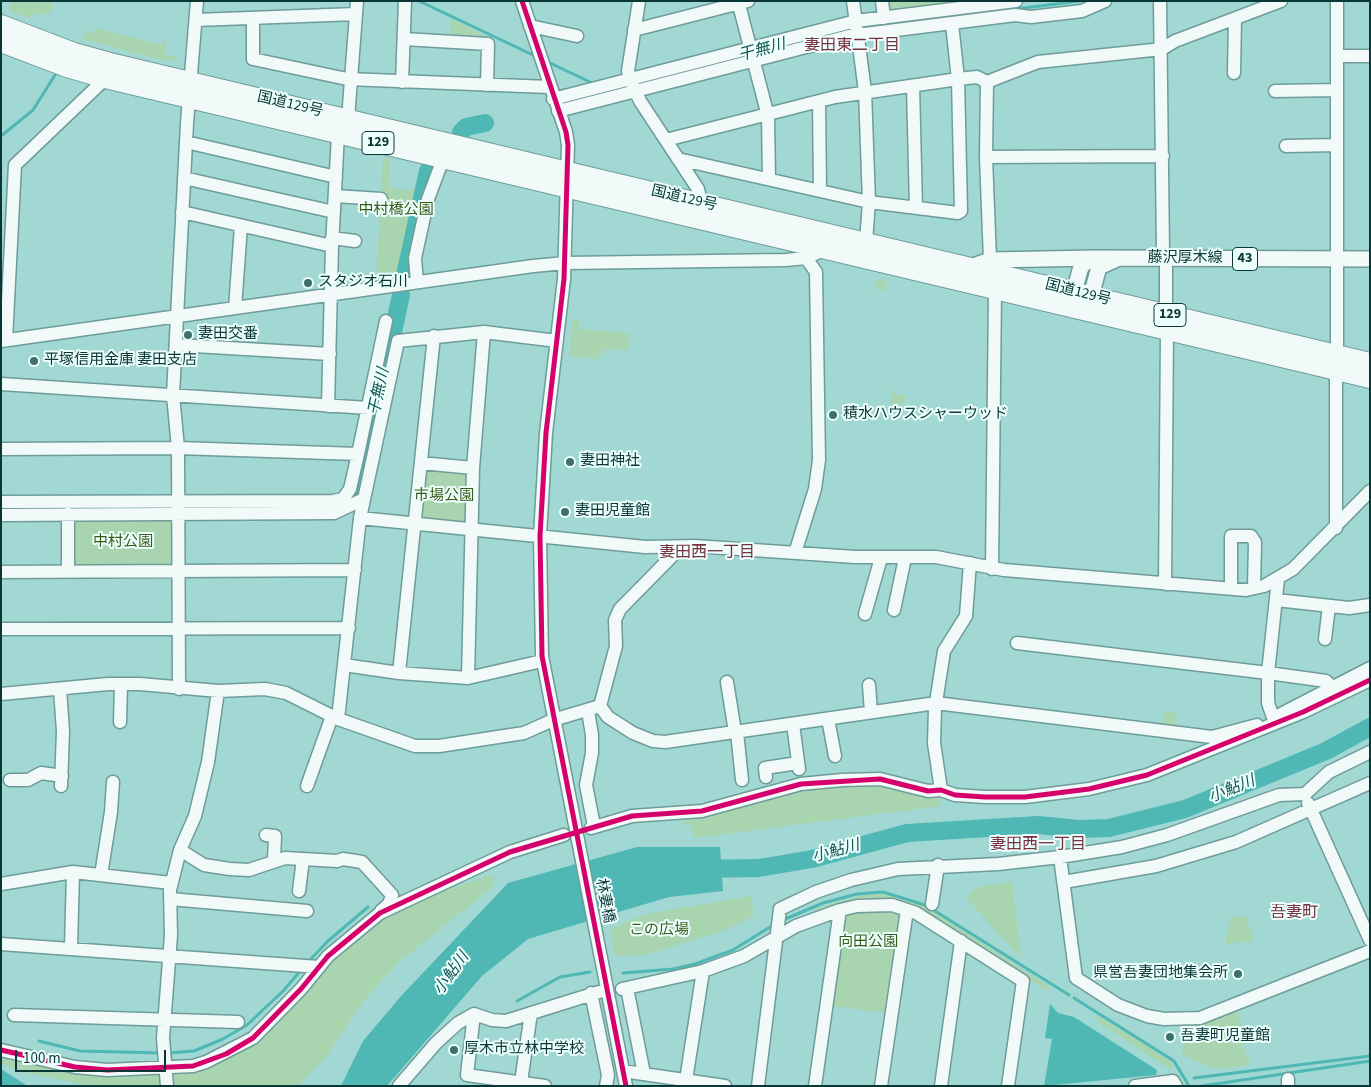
<!DOCTYPE html>
<html>
<head>
<meta charset="utf-8">
<style>
  body { margin:0 }
  #map { position:relative; width:1371px; height:1087px; overflow:hidden; background:#a1d8d4; font-family:"Source Sans 3",sans-serif }
  canvas { display:block }
  .frame { position:absolute; inset:0; border:2px solid #093735; pointer-events:none }
  .scale { position:absolute; left:15px; top:1050px; width:151px; height:22px; box-sizing:border-box; border:2px solid #093735; border-top:0; padding-left:6px; font-size:15px; line-height:18px; white-space:nowrap; color:#093735; -webkit-text-stroke:4px #edfffd; paint-order:stroke }
</style>
</head>
<body>
<div id="map">
<canvas width="1371" height="1087"></canvas>
<div class="frame"></div>
<div class="scale">100 m</div>
</div>
<script>
const g = document.querySelector('canvas').getContext('2d');
g.lineJoin = 'round';
function fill(path, color) {
  g.fillStyle = color;
  g.fill(path, 'evenodd');
}
function poly(rows) {
  const path = new Path2D();
  for (const r of rows) {
    if (r.length === 3) {
      path.moveTo(r[0] + r[2], r[1]);
      path.arc(r[0], r[1], r[2], 0, 2 * Math.PI);
      continue;
    }
    path.moveTo(r[0], r[1]);
    for (let i = 2; i < r.length; i += 2) path.lineTo(r[i], r[i + 1]);
  }
  return path;
}
function strokePath(path, color, width, dash) {
  g.strokeStyle = color;
  g.lineWidth = width;
  g.lineCap = dash ? 'butt' : 'round';
  g.setLineDash(dash || []);
  g.stroke(path);
}
function label(font, color, halo, rows, align = 'center') {
  g.font = font + ' "Source Sans 3","Noto Sans JP",sans-serif';
  g.lineWidth = 4;
  g.setLineDash([]);
  g.textBaseline = 'middle';
  g.strokeStyle = halo;
  g.fillStyle = color;
  for (const [text, x, y, turn = 0] of rows) {
    g.save();
    g.translate(x, y);
    g.rotate((+turn || 0) * Math.PI / 180);
    g.textAlign = isNaN(turn) ? turn : align;
    if (halo) g.strokeText(text, 0, 0);
    g.fillText(text, 0, 0);
    g.restore();
  }
}
const green = poly([
  [10,1,52,1,52,13,32,15,29,18,10,11],
  [885,1,956,1,957,6,890,15],
  [451,19,483,34,482,37,450,36],
  [99,29,158,44,167,40,164,54,181,58,166,61,81,39,85,34],
  [383,157,390,159,389,188,410,190,419,187,399,276,376,279],
  [881,285,6],
  [572,319,579,320,578,329,629,333,628,350,606,349,598,359,569,357],
  [891,391,896,391,896,395,905,395,905,404,891,404],
  [428,467,464,471,467,475,465,522,462,525,422,520,419,517,425,470],
  [76,518,169,520,175,525,174,564,169,568,75,569,71,563,72,523],
  [1164,712,1177,713,1175,727,1162,726],
  [844,783,878,785,940,797,940,806,694,838,691,825,683,825,683,822,799,787],
  [492,875,494,880,493,887,398,963,364,1000,326,1057,298,1086,89,1086,22,1072,1,1064,1,1053,159,1072,251,1043,324,966,380,917,430,893,437,893],
  [1012,882,1021,957,1020,957,966,898,977,887],
  [881,893,925,906,1053,989,1046,990,929,918,895,903,817,915,814,909,858,896],
  [751,896,754,916,723,931,645,955,615,956,610,930,630,920,652,913],
  [898,910,902,916,887,1013,830,1006,846,912],
  [1230,917,1246,917,1254,941,1225,944],
  [1232,1010,1237,1014,1246,1036,1243,1046,1251,1065,1215,1069,1182,1055,1186,1026,1202,1023],
  [1097,1015,1171,1061,1174,1065,1169,1069,1098,1022]
]);
const water = poly([
  [637,847,720,847,723,891,669,897,528,939,482,976,387,1086,341,1086,363,1041,402,995,508,883],
  [1050,1004,1058,1013,1074,1017,1157,1070,1156,1075,1044,1086,1052,1039,1045,1038],
  [1,1069,26,1085,26,1086,1,1086]
]);
const stream = poly([
  [419,1,533,55],
  [1016,9,1080,1],
  [546,61,592,83],
  [637,84,653,80],
  [1,136,33,110,55,75],
  [935,911,1069,995],
  [783,920,823,903,857,894,883,892,925,905],
  [308,962,328,941,368,907],
  [623,973,673,969,695,964,733,950,770,927],
  [1074,998,1174,1061,1189,1086],
  [517,1001,560,977,590,972],
  [39,1041,80,1051,162,1053],
  [168,1053,194,1051,223,1039,247,1025,283,991,302,969],
  [1194,1078,1370,1056],
  [1202,1086,1370,1061]
]);
const river = poly([
  [461,132,466,127,485,123],
  [405,275,428,171],
  [359,488,401,295],
  [698,869,759,868,812,859,907,833,1038,825,1079,829,1109,828,1185,809,1326,751,1370,727]
]);
const minor = poly([
  [522,1,566,132,568,145,564,279,546,433,540,536,542,656,626,1086],
  [639,1,628,71,630,78,640,101,698,189,701,203],
  [738,1,768,116,769,179],
  [853,1,865,91,869,202,866,242],
  [882,1,884,18],
  [1160,1,1163,252,1166,259,1166,314],
  [1337,1,1337,355],
  [253,19,253,59,347,79,549,87],
  [196,20,356,14],
  [530,26,577,36],
  [634,30,748,1],
  [404,39,488,44,487,85],
  [1338,56,1370,56],
  [1234,73,1235,19],
  [402,82,405,2],
  [987,82,986,157,990,260],
  [913,86,916,208],
  [1275,91,1337,90],
  [553,99,856,21,1016,1],
  [819,101,820,191],
  [558,111,849,36,1015,15,1031,17,1082,11,1105,1],
  [348,119,357,1],
  [666,140,835,97,958,79,977,77,987,82,1038,62,1162,49,1175,41,1281,1],
  [186,142,336,177],
  [1286,146,1337,145],
  [986,157,1163,156],
  [678,159,869,202,958,213,961,211,958,79,952,24],
  [184,178,334,212],
  [335,196,381,199],
  [182,212,332,246],
  [332,238,355,241],
  [417,282,415,258,428,199,443,159],
  [235,308,241,226],
  [6,340,15,165,105,79],
  [1,341,533,266,565,263,786,260,806,258,825,249],
  [177,345,330,354],
  [1336,371,1336,528],
  [1,384,368,408],
  [328,406,332,246,338,134],
  [1,449,178,448,358,454,386,321],
  [421,463,473,468],
  [1,502,333,501,343,499,350,489,358,454],
  [1,515,334,513,364,499],
  [360,518,645,547,695,546,855,557,936,557,1004,570,1246,590,1264,586,1293,569,1370,491],
  [795,553,815,489,819,460,816,272,806,258],
  [992,569,995,290],
  [1,572,355,570],
  [68,572,68,514],
  [1165,584,1167,331],
  [1231,589,1231,536,1251,536,1255,542,1254,588],
  [1276,600,1349,608,1370,605],
  [894,610,905,558],
  [865,614,881,558],
  [1,629,349,628],
  [1325,639,1329,606],
  [1017,643,1268,673,1326,681,1332,687],
  [344,665,399,673,468,678,542,661],
  [399,673,434,336],
  [468,678,473,468,484,332],
  [727,682,735,732],
  [869,685,871,712],
  [60,689,63,731,61,786],
  [179,689,178,448,173,395,187,123,197,1],
  [1,694,108,684,140,684,218,691,265,689,286,693,338,719,415,746,439,746,524,733,553,720,600,706,616,646,615,620,620,609,681,547],
  [600,706,608,717,633,733,653,741,665,742,936,703,1212,737,1257,725],
  [588,711,592,735,592,753,586,785,594,826],
  [1281,714,1370,668],
  [338,719,360,518,398,341,484,332,557,341],
  [828,719,835,756],
  [120,722,121,684],
  [1275,723,1268,703,1268,673,1278,579],
  [793,724,799,769],
  [737,732,742,780],
  [766,777,765,768,798,763],
  [10,780,28,780,41,773,62,776],
  [307,786,332,716],
  [941,790,934,743,935,709,944,651,966,616,970,563],
  [1308,803,1370,940],
  [591,828,632,816,702,811,801,784,842,780,880,779,928,791,941,790,955,795,985,797,1025,797,1089,789,1147,775,1303,712,1370,680],
  [266,835,275,836,274,860],
  [180,850,204,865,230,869,249,870,285,858,337,861,343,859,362,862,392,895,389,904,381,911],
  [1060,857,1076,978,1118,1005,1147,1016,1164,1019,1200,1018,1370,951],
  [101,875,111,812,113,782],
  [1064,882,1156,866,1236,842,1370,783],
  [1,884,73,872,171,883],
  [299,891,303,859],
  [170,899,307,911],
  [932,904,938,865],
  [1,944,319,967],
  [71,948,73,872],
  [627,988,644,1074],
  [622,989,703,971,744,956,796,926,840,910,857,906,892,905,916,913,1023,981,1008,1086],
  [591,993,608,1075,606,1086],
  [474,1014,467,1075,545,1086],
  [474,1014,492,1020,506,1021,599,992],
  [14,1015,238,1022],
  [1,1050,75,1067,107,1070,193,1066,206,1062,253,1038,301,989,328,956,380,913,510,852,564,835],
  [623,1071,725,1086],
  [686,1080,703,971],
  [521,1082,531,1013],
  [167,1086,163,1038,171,935,170,890,180,850,195,816,208,762,218,691],
  [399,1086,436,1043,458,1023,474,1014],
  [758,1086,780,909,816,892,851,880,898,869,998,864,1060,857,1122,847,1167,835,1279,795,1305,794,1329,772,1370,752],
  [815,1086,840,910],
  [881,1086,907,910],
  [941,1086,961,941],
  [1135,1086,1173,1081,1176,1086],
  [1288,1086,1288,1079]
]);
const major = poly([
  [970,267,990,260,1095,258,1370,259],
  [1077,302,1074,292,1080,270,1083,264,1095,258],
  [1084,305,1091,296,1099,267,1115,260]
]);
const highway = poly([
  [1,24,74,52,110,62,1370,362],
  [1,43,67,68,105,79,1370,379]
]);
const cycleway = poly([
  [522,1,566,132,568,145,564,279,546,433,540,536,542,656,626,1086],
  [1,1050,75,1067,107,1070,193,1066,226,1054,253,1038,301,989,328,956,380,913,510,852,632,816,702,811,801,784,880,779,928,791,941,790,955,795,985,797,1025,797,1089,789,1147,775,1303,712,1370,680]
]);
const markers = [
  [308,283,5,"#3e6f6d"],
  [188,335,5,"#3e6f6d"],
  [34,361,5,"#3e6f6d"],
  [833,415,5,"#3e6f6d"],
  [570,462,5,"#3e6f6d"],
  [565,512,5,"#3e6f6d"],
  [1238,974,5,"#3e6f6d"],
  [1170,1037,5,"#3e6f6d"],
  [454,1050,5,"#3e6f6d"]
];
const shields = [
  [378,143,32],
  [1245,259,25],
  [1170,315,32]
];
const shieldNames = [
  ["129",378,143],
  ["43",1245,259],
  ["129",1170,315]
];
const streetNames = [
  ["国道129号",290,105,13],
  ["国道129号",684,199,13],
  ["藤沢厚木線",1185,259],
  ["国道129号",1078,293,14],
  ["林妻橋",604,901,79]
];
const parkNames = [
  ["中村橋公園",396,211],
  ["市場公園",444,497],
  ["中村公園",123,543],
  ["この広場",659,931],
  ["向田公園",868,943]
];
const poiNames = [
  ["スタジオ石川",318,283],
  ["妻田交番",198,335],
  ["平塚信用金庫 妻田支店",44,361],
  ["積水ハウスシャーウッド",843,415],
  ["妻田神社",580,462],
  ["妻田児童館",575,512],
  ["県営吾妻団地集会所",1228,974,"right"],
  ["吾妻町児童館",1180,1037],
  ["厚木市立林中学校",464,1050]
];
const neighbourhoodNames = [
  ["妻田東二丁目",852,46],
  ["妻田西一丁目",707,553],
  ["妻田西一丁目",1038,845],
  ["吾妻町",1294,913]
];
const waterNames = [
  ["干無川",762,51,-15],
  ["干無川",380,392,-78],
  ["小鮎川",1232,790,-22],
  ["小鮎川",836,852,-15],
  ["小鮎川",452,974,-54]
];
fill(green, '#a9d4b0');
fill(water, '#4fb8b4');
strokePath(stream, '#4fb8b4', 3);
strokePath(river, '#4fb8b4', 18);
strokePath(minor, '#6d9c99', 15);
strokePath(major, '#6d9c99', 18);
strokePath(highway, '#6d9c99', 20);
strokePath(minor, '#f1f9f9', 12);
strokePath(major, '#f1f9f9', 15);
strokePath(highway, '#f1f9f9', 18);
strokePath(cycleway, '#d6006c', 5);
for (const [x, y, r, color] of markers) {
  const dot = new Path2D();
  dot.arc(x, y, r, 0, 2 * Math.PI);
  g.fillStyle = color;
  g.fill(dot);
  strokePath(dot, '#edfffd', 2);
}
for (const [x, y, w] of shields) {
  const box = new Path2D();
  box.roundRect(x - w / 2, y - 11.5, w, 23, 4);
  g.fillStyle = '#edfffd';
  g.fill(box);
  strokePath(box, '#093735', 1);
}
label('bold 14px', '#093735', null, shieldNames);
label('15px', '#093735', '#edfffd', streetNames);
label('15px', '#3b5a1a', '#edfffd', parkNames);
label('15px', '#093735', '#edfffd', poiNames, 'left');
label('16px', '#78313e', '#edfffd', neighbourhoodNames);
label('italic 16px', '#135755', '#edfffd', waterNames);
</script>
</body>
</html>
